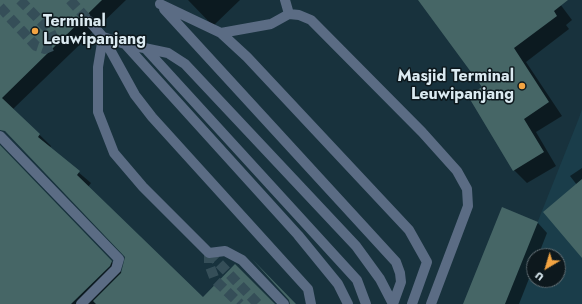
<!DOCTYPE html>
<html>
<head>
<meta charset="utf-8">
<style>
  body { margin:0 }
  #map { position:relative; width:582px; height:304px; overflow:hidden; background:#18323d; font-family:Jost,sans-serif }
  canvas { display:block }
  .north { position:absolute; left:526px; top:248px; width:40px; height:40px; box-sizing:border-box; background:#0d181d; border:1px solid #5f6c72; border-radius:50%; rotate:218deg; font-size:11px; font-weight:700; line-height:16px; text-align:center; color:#dbeaf1 }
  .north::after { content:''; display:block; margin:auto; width:14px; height:18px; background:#f3a442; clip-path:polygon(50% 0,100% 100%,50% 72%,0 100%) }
</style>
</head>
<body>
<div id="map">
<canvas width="582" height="304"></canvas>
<div class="north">U</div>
</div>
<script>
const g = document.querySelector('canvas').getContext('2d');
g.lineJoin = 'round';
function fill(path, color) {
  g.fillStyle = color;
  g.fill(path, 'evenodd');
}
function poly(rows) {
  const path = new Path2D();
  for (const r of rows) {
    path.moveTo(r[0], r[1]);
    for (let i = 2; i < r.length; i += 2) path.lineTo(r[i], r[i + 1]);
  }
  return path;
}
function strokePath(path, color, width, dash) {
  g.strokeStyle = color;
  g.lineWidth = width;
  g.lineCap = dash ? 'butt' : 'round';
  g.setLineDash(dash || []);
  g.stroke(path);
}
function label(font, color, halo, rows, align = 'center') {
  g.font = font + ' Jost,sans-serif';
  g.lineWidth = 3;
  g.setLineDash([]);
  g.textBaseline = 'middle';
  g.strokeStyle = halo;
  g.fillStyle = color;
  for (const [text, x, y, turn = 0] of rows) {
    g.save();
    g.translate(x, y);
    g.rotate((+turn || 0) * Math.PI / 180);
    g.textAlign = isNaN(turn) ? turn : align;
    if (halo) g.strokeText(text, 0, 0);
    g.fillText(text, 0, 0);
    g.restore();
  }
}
const built = poly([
  [582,109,582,304,505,304,579,118],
  [534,256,558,256,558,280,534,280]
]);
const shadow = poly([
  [0,0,126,0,13,109,51,146,50,148,91,183,88,187,203,299,274,304,0,304,0,172,24,171,122,273,126,261,125,254,0,121],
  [188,0,240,0,213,26],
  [419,0,557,0,572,20,566,25,569,29,526,62,562,116,536,132,556,166,527,183,514,170,469,96,484,87],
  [582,168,582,256,577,185,570,176],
  [538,223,547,233,538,256,534,256,534,266,519,304,464,304]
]);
const building = poly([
  [0,0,102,0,2,98,40,134,38,137,80,171,77,175,203,297,235,264,275,304,96,304,93,301,121,273,125,257,5,131,0,130],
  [418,0,568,0,554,11,557,16,514,48,549,102,524,119,544,152,513,171,468,96,482,87],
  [0,145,112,261,110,266,71,304,0,304],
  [582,179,582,258,543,212],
  [502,207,538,222,505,304,463,304],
  [252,259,296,304,290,304,289,300]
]);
const minorTunnel = poly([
  [70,0,89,21],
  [0,7,36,46,45,49,52,46,54,39,50,31,20,0],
  [209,253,258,304],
  [209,253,209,264,215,280,240,304]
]);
const minor = poly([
  [285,0,289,14],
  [160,4,221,33,247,57,409,230,427,262,412,304],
  [164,9,396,262,400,273,401,282,393,304],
  [89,21,103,37,98,67,98,112,114,153,143,187,209,253,225,251,242,260,284,304],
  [221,33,271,24,289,14,299,15,311,20,422,132,457,171,467,189,468,206,431,304],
  [103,37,125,44,168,53,185,64,356,246,380,279,393,304],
  [103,37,135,95,152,117,308,289,311,304],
  [125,44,298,235,338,284,348,304],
  [145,48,357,280,366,304],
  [0,136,119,259,116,269,81,304]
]);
const markers = [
  [35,31,4,"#f3a442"],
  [522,86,4,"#f3a442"]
];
const poiNames = [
  ["Terminal",43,22],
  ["Leuwipanjang",43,40],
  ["Masjid Terminal",514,77,"right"],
  ["Leuwipanjang",514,95,"right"]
];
fill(built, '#1a3d4a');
fill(shadow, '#0007');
fill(building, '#466666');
strokePath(minorTunnel, '#354e58', 10, [10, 5]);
strokePath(minor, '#5b6c84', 10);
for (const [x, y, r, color] of markers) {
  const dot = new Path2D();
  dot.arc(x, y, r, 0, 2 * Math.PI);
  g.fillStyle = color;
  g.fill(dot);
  strokePath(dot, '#0d181d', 1.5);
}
label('bold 16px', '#dbeaf1', '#0d181d', poiNames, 'left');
</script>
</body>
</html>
